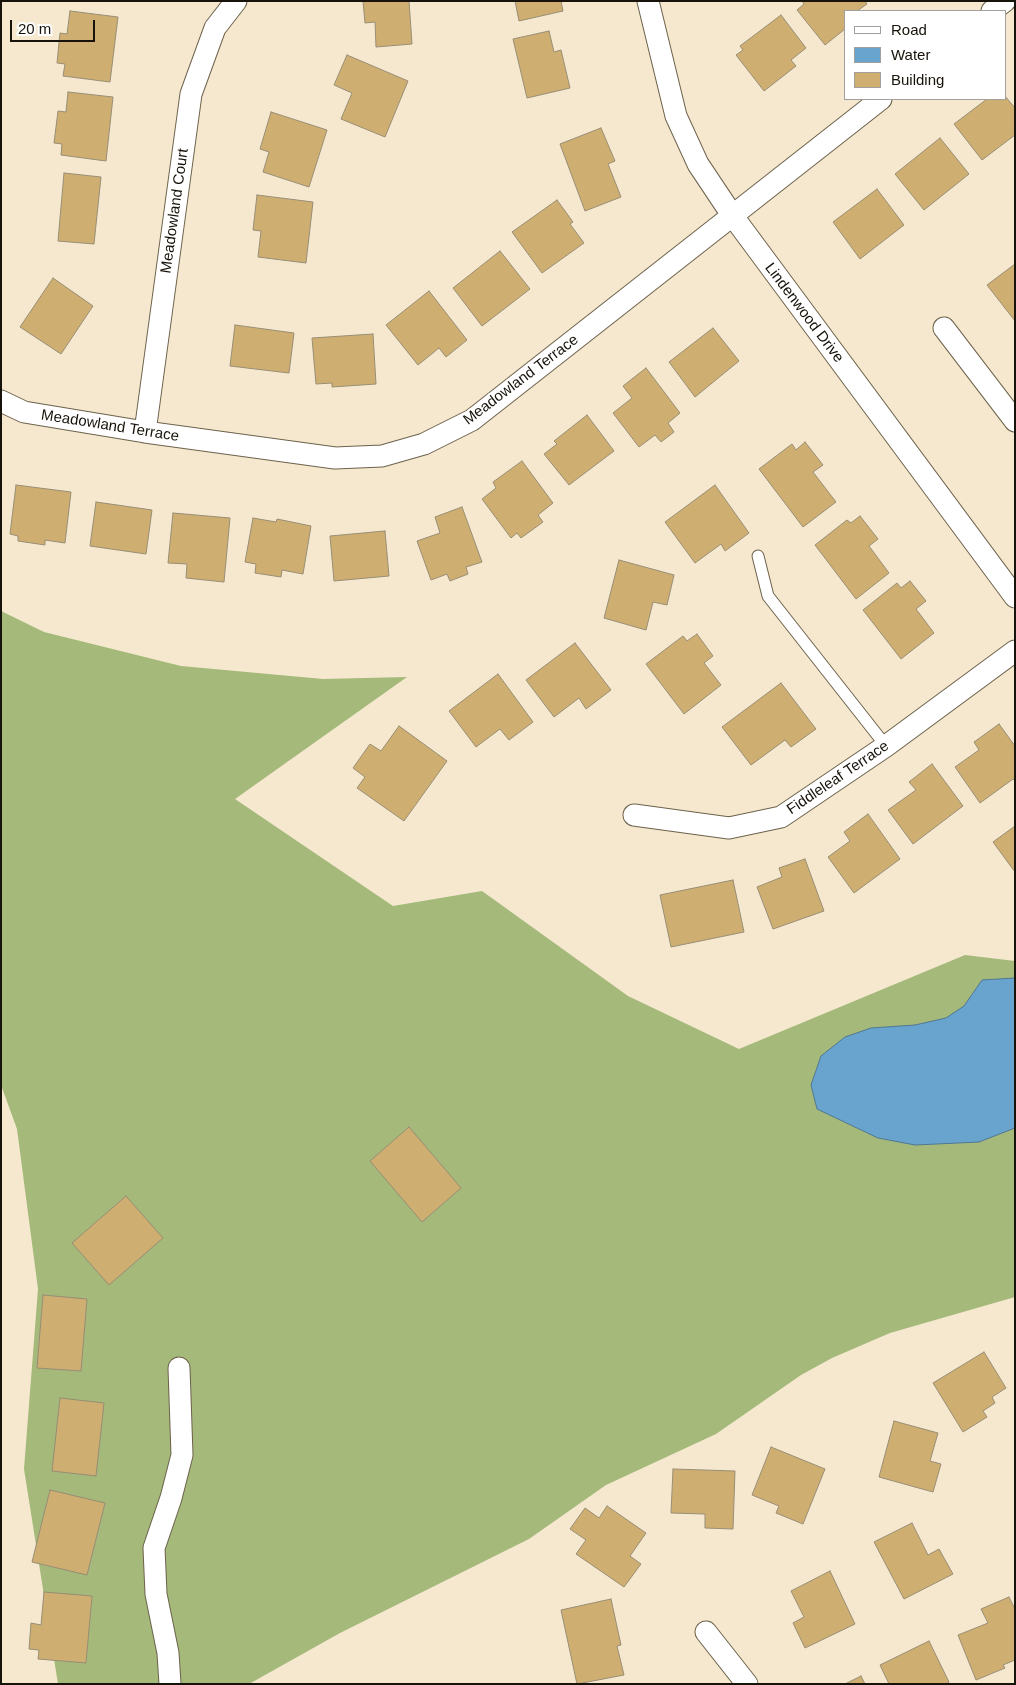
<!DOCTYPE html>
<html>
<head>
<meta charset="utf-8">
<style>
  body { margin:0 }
  #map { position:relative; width:1016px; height:1685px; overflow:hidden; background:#f5e8cf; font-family:Arial,sans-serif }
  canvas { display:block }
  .frame { position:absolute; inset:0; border:2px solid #17120a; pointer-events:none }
  .legend { position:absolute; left:844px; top:10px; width:162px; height:90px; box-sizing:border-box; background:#fff; border:1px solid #a2a09d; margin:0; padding:6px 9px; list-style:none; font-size:15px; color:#17120a }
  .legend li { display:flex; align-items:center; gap:10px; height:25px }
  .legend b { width:25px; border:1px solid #a2a09d }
  .scale { position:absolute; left:10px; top:20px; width:85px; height:22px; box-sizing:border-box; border:2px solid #17120a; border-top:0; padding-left:6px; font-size:15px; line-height:18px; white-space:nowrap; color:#17120a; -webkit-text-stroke:4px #fff; paint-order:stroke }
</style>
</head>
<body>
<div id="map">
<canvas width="1016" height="1685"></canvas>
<div class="frame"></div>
<ul class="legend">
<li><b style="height:6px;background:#fff"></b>Road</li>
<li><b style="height:14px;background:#68a4ce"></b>Water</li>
<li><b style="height:14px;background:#ceaf71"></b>Building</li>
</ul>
<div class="scale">20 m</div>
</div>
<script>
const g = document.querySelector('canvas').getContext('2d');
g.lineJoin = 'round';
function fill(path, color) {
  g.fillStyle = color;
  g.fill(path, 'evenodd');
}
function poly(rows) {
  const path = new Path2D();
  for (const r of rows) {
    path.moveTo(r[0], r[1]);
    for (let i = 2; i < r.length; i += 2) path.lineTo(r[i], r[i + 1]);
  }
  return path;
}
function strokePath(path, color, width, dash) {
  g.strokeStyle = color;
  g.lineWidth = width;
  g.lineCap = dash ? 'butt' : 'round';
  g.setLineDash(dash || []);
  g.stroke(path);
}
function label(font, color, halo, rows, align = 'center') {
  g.font = font + ' Arial,sans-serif';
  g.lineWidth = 4;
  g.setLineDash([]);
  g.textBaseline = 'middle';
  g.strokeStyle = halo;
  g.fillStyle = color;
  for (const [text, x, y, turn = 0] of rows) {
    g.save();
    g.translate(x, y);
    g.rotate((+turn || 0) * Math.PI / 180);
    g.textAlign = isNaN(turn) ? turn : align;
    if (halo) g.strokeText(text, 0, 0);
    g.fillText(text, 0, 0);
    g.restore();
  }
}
const forest = poly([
  [1,611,44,632,181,666,323,679,407,677,235,799,393,906,482,891,628,996,739,1049,965,955,1015,961,1015,1297,890,1333,832,1358,801,1375,716,1434,606,1485,529,1539,340,1633,249,1684,58,1684,24,1469,38,1289,17,1129,1,1085]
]);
const water = poly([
  [1015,978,1015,1128,979,1142,915,1145,878,1138,817,1109,811,1085,821,1056,845,1037,871,1028,915,1025,946,1018,964,1006,982,980,1015,978]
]);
const building = poly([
  [363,1,409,1,412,44,376,47,375,22,365,23,363,1],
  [515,1,561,1,563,11,519,21,515,1],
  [802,1,865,1,867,4,857,11,845,11,845,29,825,45,797,10,804,4,802,1],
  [70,11,118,17,110,82,63,76,65,64,57,63,60,33,67,34,70,11],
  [781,15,806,48,791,60,796,66,764,91,736,55,743,50,740,46,781,15],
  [549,31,554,52,561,50,570,88,527,98,513,39,549,31],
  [347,55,408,81,385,137,341,119,352,93,334,85,347,55],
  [68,92,113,97,106,161,61,155,62,144,54,143,58,111,66,112,68,92],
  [1005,96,1015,108,1015,135,982,160,954,124,987,99,1005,99,1005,96],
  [271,112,327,130,309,187,263,172,269,152,260,149,271,112],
  [601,128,615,161,608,164,621,197,585,211,560,144,601,128],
  [940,138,969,174,924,210,895,174,940,138],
  [64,173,101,177,94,244,58,241,64,173],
  [877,189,904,225,860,259,833,222,877,189],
  [257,195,313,202,306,263,258,257,261,231,253,230,257,195],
  [557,200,573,222,570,224,584,243,542,273,512,232,557,200],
  [500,251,530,289,482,326,453,288,500,251],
  [1015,264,1015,321,987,285,1015,264],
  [53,278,93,306,61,354,20,327,53,278],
  [429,291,467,340,446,357,439,348,418,365,386,325,429,291],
  [235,325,294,333,289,373,230,366,235,325],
  [713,328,739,361,695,397,669,362,713,328],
  [373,334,376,384,332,387,332,383,316,384,312,338,373,334],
  [646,368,680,413,668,423,674,432,661,442,655,435,639,447,613,413,632,398,623,386,646,368],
  [587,415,614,451,569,485,544,454,557,444,554,441,587,415],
  [805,442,823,465,813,472,836,502,803,527,759,469,792,444,796,450,805,442],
  [522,461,553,503,538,515,543,522,521,538,517,533,511,538,482,499,496,488,493,482,522,461],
  [16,485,71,492,65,543,45,540,45,545,18,541,18,536,10,534,16,485],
  [715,485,749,533,725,551,721,544,695,563,665,522,715,485],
  [96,502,152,510,146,554,90,546,96,502],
  [462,507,482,562,466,567,468,574,450,581,447,574,431,580,417,541,440,533,435,517,462,507],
  [173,513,230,518,224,582,186,578,187,564,168,563,173,513],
  [860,516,878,539,869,546,889,573,856,599,815,545,847,520,851,523,860,516],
  [253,518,276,522,277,519,311,526,303,574,282,570,281,577,255,573,256,564,245,562,253,518],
  [385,531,389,576,334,581,330,536,385,531],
  [619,560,674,575,667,605,653,602,646,630,604,618,619,560],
  [910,581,926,601,916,609,934,633,901,659,863,610,897,583,901,588,910,581],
  [697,634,713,656,704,663,721,685,684,714,646,664,683,636,687,641,697,634],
  [575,643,611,690,586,709,579,698,554,717,526,680,575,643],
  [498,674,533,722,509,740,500,729,476,747,449,711,498,674],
  [781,683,816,729,791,747,785,740,751,765,722,727,781,683],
  [999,724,1015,746,1015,781,1013,779,980,803,955,767,979,750,974,742,999,724],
  [399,726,447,761,404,821,357,788,365,777,353,768,370,744,381,751,399,726],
  [932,764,963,806,913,844,888,810,916,790,909,782,932,764],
  [868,814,900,859,854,893,828,857,850,841,844,832,868,814],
  [1015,826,1015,872,993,842,1015,826],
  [805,859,824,911,773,929,757,887,782,877,779,868,805,859],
  [733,880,744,932,671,947,660,895,733,880],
  [409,1127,461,1188,422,1222,370,1161,409,1127],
  [126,1196,163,1238,109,1285,72,1243,126,1196],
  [43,1295,87,1299,81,1371,37,1368,43,1295],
  [984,1352,1006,1388,992,1397,995,1403,983,1411,987,1417,963,1432,933,1383,984,1352],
  [60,1398,104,1403,96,1476,52,1471,60,1398],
  [894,1421,938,1433,930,1461,941,1464,933,1492,879,1477,894,1421],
  [771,1447,825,1469,803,1524,776,1513,779,1506,752,1495,771,1447],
  [673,1469,735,1471,733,1529,705,1528,705,1514,671,1513,673,1469],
  [50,1490,105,1503,87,1575,32,1562,50,1490],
  [607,1506,646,1533,630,1556,641,1564,624,1587,576,1554,586,1540,570,1529,585,1508,599,1518,607,1506],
  [912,1523,928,1555,939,1549,953,1574,904,1599,874,1542,912,1523],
  [830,1571,855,1624,805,1648,793,1623,804,1617,791,1591,830,1571],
  [44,1592,92,1596,86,1663,38,1659,39,1650,29,1649,31,1623,41,1625,44,1592],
  [1009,1597,1015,1609,1015,1660,1003,1665,1005,1668,976,1680,958,1635,988,1623,981,1609,1009,1597],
  [611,1599,621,1645,617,1646,624,1675,577,1684,561,1610,611,1599],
  [929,1641,949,1682,946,1684,889,1684,880,1665,929,1641],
  [861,1676,865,1684,845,1684,861,1676]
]);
const lane = poly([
  [758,556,768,596,886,746]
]);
const street = poly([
  [648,1,676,116,698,164,732,215,1015,597],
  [992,11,1005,1],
  [944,328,1015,421],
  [1,401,24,412,145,432,335,458,382,456,424,444,472,420,881,99],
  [145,432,191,94,215,28,236,1],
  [634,815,729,828,781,817,886,746,1015,651],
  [706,1632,747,1684],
  [170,1684,168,1653,156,1594,154,1548,171,1498,182,1455,179,1368]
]);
const streetNames = [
  ["Meadowland Court",175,211,-82],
  ["Lindenwood Drive",804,313,53],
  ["Meadowland Terrace",521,380,-37],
  ["Meadowland Terrace",110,426,9],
  ["Fiddleleaf Terrace",838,778,-34]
];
fill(forest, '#a4b97a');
fill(water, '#68a4ce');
strokePath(water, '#507893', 1);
fill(building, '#ceaf71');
strokePath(building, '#988d75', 1);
strokePath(lane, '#6d624c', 13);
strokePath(street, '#6d624c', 23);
strokePath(lane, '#fff', 11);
strokePath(street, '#fff', 21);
label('15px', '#17120a', '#fff', streetNames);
</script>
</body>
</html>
